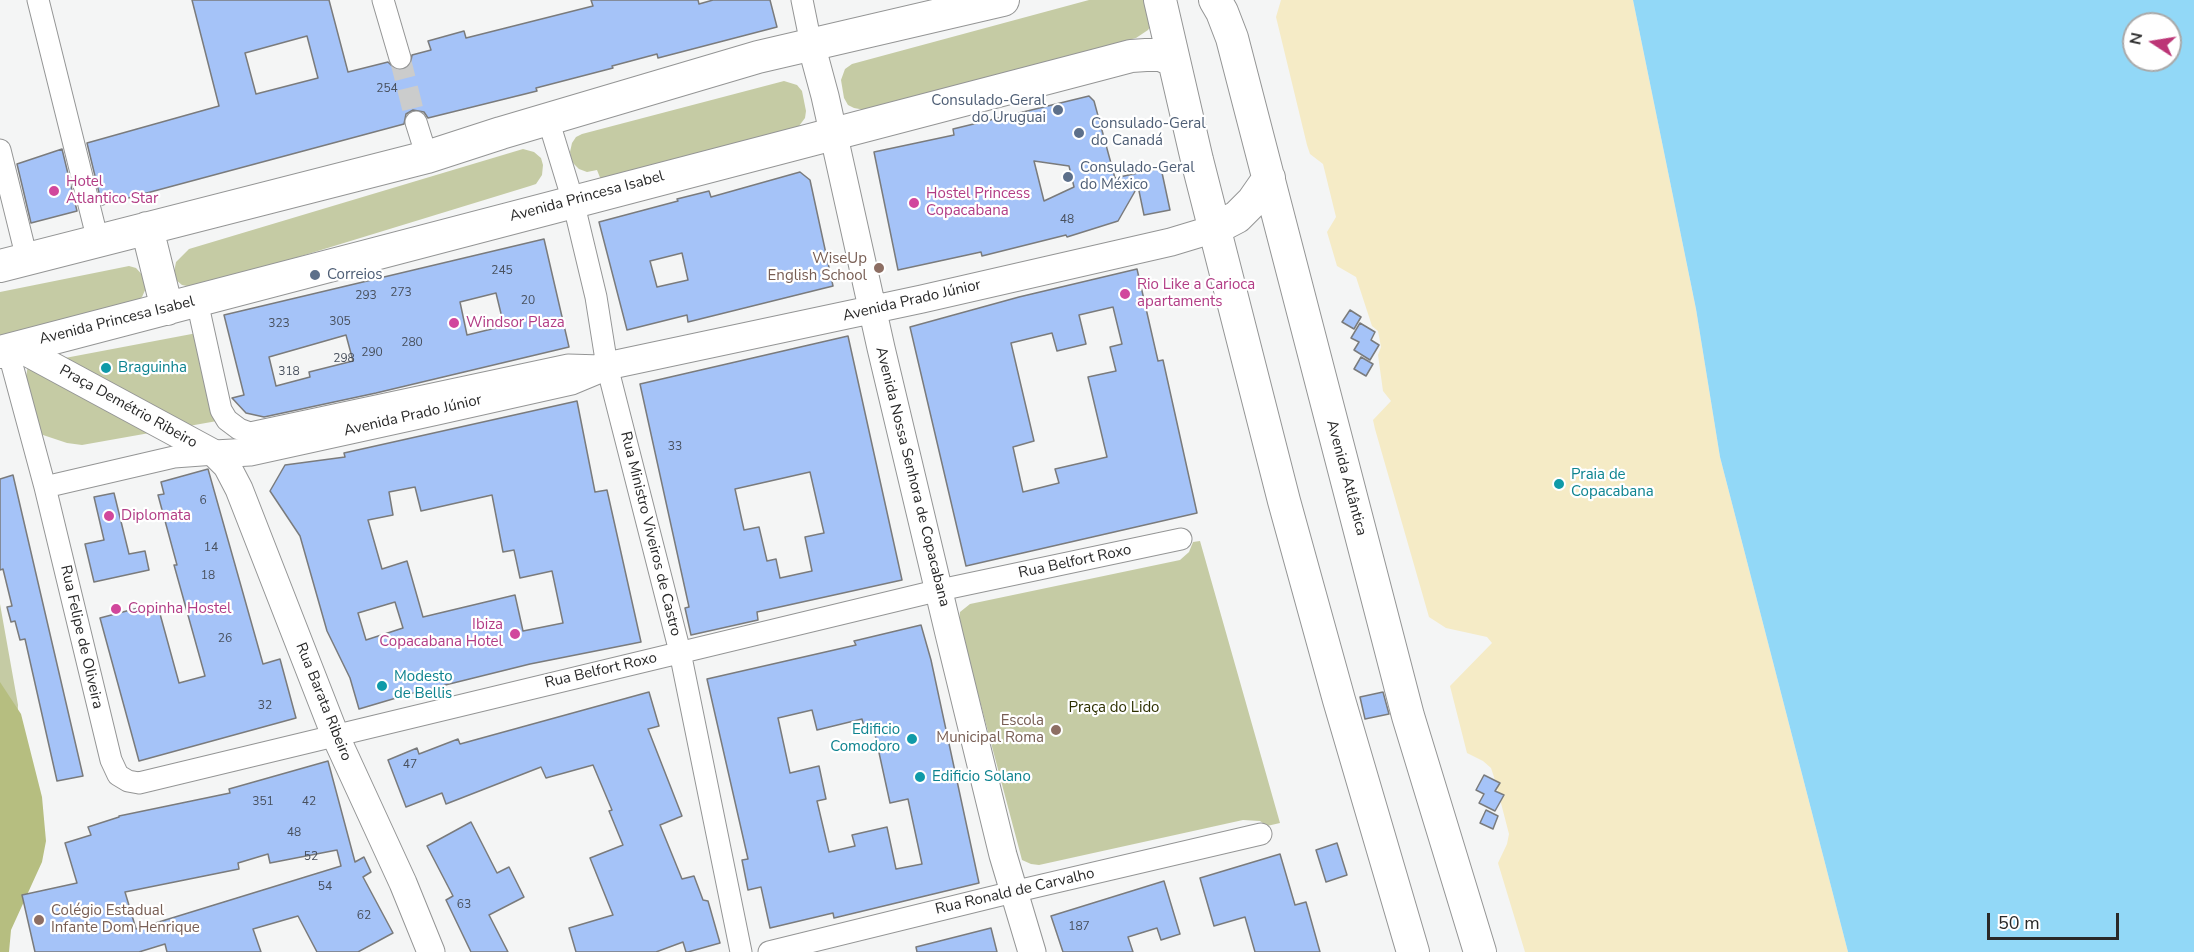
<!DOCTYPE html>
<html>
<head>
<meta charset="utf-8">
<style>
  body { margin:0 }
  #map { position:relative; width:2194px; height:952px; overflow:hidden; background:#f4f5f5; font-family:"Nunito Sans",sans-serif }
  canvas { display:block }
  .north { position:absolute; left:2122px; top:12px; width:60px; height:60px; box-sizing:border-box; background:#fff; border:2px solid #a9a9a9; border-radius:50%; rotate:282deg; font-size:16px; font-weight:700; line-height:24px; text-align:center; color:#292929 }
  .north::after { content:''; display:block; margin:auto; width:21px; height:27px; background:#bc3576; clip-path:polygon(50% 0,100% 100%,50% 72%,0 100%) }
  .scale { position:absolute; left:1987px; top:913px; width:132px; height:27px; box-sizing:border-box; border:3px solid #292929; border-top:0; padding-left:8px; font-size:18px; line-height:21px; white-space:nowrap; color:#292929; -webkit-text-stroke:4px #fff; paint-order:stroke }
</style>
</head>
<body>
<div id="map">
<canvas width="2194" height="952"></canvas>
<div class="north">N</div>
<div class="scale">50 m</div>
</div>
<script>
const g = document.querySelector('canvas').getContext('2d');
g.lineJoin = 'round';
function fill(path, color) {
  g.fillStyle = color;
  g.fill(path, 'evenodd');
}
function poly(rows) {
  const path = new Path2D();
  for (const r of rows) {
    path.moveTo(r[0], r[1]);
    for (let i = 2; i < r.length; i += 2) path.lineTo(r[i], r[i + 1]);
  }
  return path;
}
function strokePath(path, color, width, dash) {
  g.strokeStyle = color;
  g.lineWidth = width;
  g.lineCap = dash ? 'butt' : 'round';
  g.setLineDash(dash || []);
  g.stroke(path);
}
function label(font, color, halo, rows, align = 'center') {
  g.font = font + ' "Nunito Sans",sans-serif';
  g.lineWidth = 4.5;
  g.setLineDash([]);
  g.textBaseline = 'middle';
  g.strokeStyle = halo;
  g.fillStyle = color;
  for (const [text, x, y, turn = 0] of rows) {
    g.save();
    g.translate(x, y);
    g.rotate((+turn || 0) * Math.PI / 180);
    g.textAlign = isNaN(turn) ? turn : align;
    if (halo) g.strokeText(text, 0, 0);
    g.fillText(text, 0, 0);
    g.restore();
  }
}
const green = poly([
  [1089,0,1150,0,1152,24,1148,30,1136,38,865,110,854,108,848,105,844,98,841,80,845,69,852,64],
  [784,81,797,85,802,91,806,111,805,118,799,126,792,129,601,180,597,170,587,172,579,169,572,162,570,152,572,143,576,137,582,134],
  [523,149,534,152,541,158,543,165,542,175,536,184,530,186,197,288,182,285,176,280,174,272,176,262,189,249],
  [129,266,136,268,146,279,146,288,142,297,136,303,0,340,0,292],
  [197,333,217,421,82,445,67,443,37,433,26,377,28,365],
  [1200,541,1280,823,1267,826,1260,821,1243,820,1039,865,1031,864,1022,860,959,622,960,612,970,604,1180,560,1189,552,1193,542],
  [0,604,18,705,7,952,0,952]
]);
const forest = poly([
  [0,682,21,714,42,797,46,841,42,862,11,930,9,952,0,952]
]);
const sand = poly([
  [1281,0,1633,0,1696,309,1720,457,1848,952,1525,952,1498,863,1507,844,1509,834,1495,780,1491,768,1483,761,1467,753,1450,686,1492,643,1487,637,1446,628,1429,617,1375,429,1373,420,1391,401,1383,391,1378,355,1381,347,1378,331,1372,326,1356,277,1337,266,1327,232,1336,217,1323,164,1310,154,1307,145,1276,17]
]);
const water = poly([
  [1633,0,2194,0,2194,952,1848,952,1720,457,1696,309],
  [2134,24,2170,24,2170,60,2134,60]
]);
const building = poly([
  [192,0,329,0,348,72,388,62,396,70,404,70,410,66,412,55,431,50,428,41,464,31,466,38,593,6,591,0,698,0,699,4,713,0,770,0,777,27,658,58,657,54,612,66,613,68,536,88,537,91,428,118,424,112,413,110,406,114,404,124,102,205,87,143,219,106,192,0],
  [307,36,318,78,256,94,245,53,307,36],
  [1089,96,1094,101,1115,178,1161,168,1170,210,1144,215,1138,186,1118,221,1067,237,1066,235,982,256,981,252,898,270,874,152,954,135,953,129,1089,96],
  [1034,161,1069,166,1074,187,1044,201,1034,161],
  [62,149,77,211,31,223,17,164,62,149],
  [800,172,810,180,833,286,688,322,687,315,627,330,599,222,678,201,677,199,709,191,711,197,800,172],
  [682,253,688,280,657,287,650,261,682,253],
  [544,239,569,347,376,393,264,417,246,413,232,398,244,395,224,315,544,239],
  [496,293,504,326,467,335,460,302,496,293],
  [346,335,353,361,309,372,310,377,276,386,269,357,346,335],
  [1137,269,1158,361,1163,360,1197,513,966,566,910,327,1019,297,1137,269],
  [1113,307,1122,344,1110,347,1116,371,1088,377,1107,457,1055,469,1059,483,1023,492,1013,447,1034,441,1011,343,1052,333,1057,351,1086,344,1079,315,1113,307],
  [1350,310,1361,317,1354,329,1342,322,1350,310],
  [1360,323,1375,332,1371,340,1379,345,1370,360,1354,350,1359,342,1351,338,1360,323],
  [848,336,902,580,757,612,758,620,691,635,685,608,689,607,640,384,848,336],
  [810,472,824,533,805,537,812,571,780,578,776,559,767,561,759,527,744,530,735,489,810,472],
  [1361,357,1373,364,1366,376,1354,369,1361,357],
  [577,401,595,492,607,490,641,642,530,664,413,693,359,709,350,678,327,631,300,536,270,491,285,465,345,457,344,453,577,401],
  [415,487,421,511,492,495,503,552,514,550,520,578,552,571,563,623,523,631,515,595,423,617,407,561,382,569,368,520,393,515,389,492,415,487],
  [395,602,403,628,366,640,358,613,395,602],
  [208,469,263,664,280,659,296,718,139,761,100,618,157,603,179,683,205,676,174,565,177,565,158,495,164,494,161,482,208,469],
  [13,475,83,776,57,781,25,639,20,640,15,621,11,622,7,607,12,606,3,569,0,570,0,479,13,475],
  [114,493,129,554,145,551,149,570,94,582,85,544,104,540,94,497,114,493],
  [921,625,931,660,979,883,834,918,833,913,770,928,761,887,748,890,742,860,748,859,707,679,856,645,854,641,921,625],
  [812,710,817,730,862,719,864,727,873,725,890,803,908,799,922,864,896,869,887,827,852,835,855,846,829,852,817,801,826,799,819,766,790,773,778,718,812,710],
  [649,692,659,726,648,729,682,816,660,825,682,879,694,876,703,900,708,901,720,943,688,952,686,952,683,942,656,952,576,952,569,928,613,915,590,858,623,845,609,811,612,810,593,765,546,778,541,767,446,804,442,793,406,807,388,760,417,748,419,754,458,739,460,744,649,692],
  [1383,692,1389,714,1365,719,1360,697,1383,692],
  [328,761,355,862,364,857,371,872,363,877,393,933,358,952,317,952,298,916,253,929,261,952,167,952,165,944,139,952,35,952,22,895,77,883,65,843,91,835,88,827,119,817,119,816,230,793,229,789,328,761],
  [337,850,341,866,136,929,125,892,239,869,238,863,268,854,270,863,337,850],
  [1484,775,1500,783,1495,791,1504,795,1495,811,1479,803,1484,794,1476,790,1484,775],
  [1486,810,1498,816,1493,829,1480,823,1486,810],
  [471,822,497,873,509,867,524,897,489,915,508,952,471,952,446,900,453,896,427,846,471,822],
  [1337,843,1347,875,1326,882,1316,850,1337,843],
  [1280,854,1295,905,1306,902,1320,952,1255,952,1245,917,1214,926,1200,878,1280,854],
  [1164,881,1180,934,1161,940,1157,928,1128,937,1133,952,1063,952,1051,916,1164,881],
  [991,928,997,952,917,952,916,947,991,928]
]);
const minorTunnel = poly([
  [400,58,416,122]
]);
const minor = poly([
  [38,0,98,241],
  [383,0,400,58],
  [802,0,811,44],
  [548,119,573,201,596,297,607,366,680,652,741,952],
  [416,122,427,157],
  [0,150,27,259],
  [197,301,221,410,227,420,239,429,250,433,568,365,602,366],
  [8,350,45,487,111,760,118,775,128,781,139,783,940,590,1181,539],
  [45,487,174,457,215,454],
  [769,952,1013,892,1261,834]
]);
const major = poly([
  [811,44,825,96,881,348,950,638,1003,855,1032,952],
  [17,347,215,454,227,466,239,489,335,735,403,883,431,952],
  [215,454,250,452,437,411,571,381,607,366,922,299,1171,242,1214,229]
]);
const highway = poly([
  [1160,0,1197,160,1284,501,1339,700,1413,952],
  [1215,0,1222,12,1232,38,1408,716,1480,952],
  [147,228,167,309],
  [1214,229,1237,217,1253,201,1269,178],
  [0,266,427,157,501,133,758,57,1003,0],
  [0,352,1097,65,1131,56,1146,55,1161,55,1174,61]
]);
const markers = [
  [1058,110,6,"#5c6f8a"],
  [1079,133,6,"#5c6f8a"],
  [1068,177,6,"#5c6f8a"],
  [54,191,6,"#d1479c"],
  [914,203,6,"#d1479c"],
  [879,268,6,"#8d6e63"],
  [315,275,6,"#5c6f8a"],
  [1125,294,6,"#d1479c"],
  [454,323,6,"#d1479c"],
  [106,368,6,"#0f9aa8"],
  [1559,484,6,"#0f9aa8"],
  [109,516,6,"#d1479c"],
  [116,609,6,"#d1479c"],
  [515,634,6,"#d1479c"],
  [382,686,6,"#0f9aa8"],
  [1056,730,6,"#8d6e63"],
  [912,739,6,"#0f9aa8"],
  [920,777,6,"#0f9aa8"],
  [39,920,6,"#8d6e63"]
];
const numberNames = [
  ["254",387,89],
  ["48",1067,220],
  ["245",502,271],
  ["273",401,293],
  ["293",366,296],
  ["20",528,301],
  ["305",340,322],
  ["323",279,324],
  ["280",412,343],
  ["290",372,353],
  ["298",344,359],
  ["318",289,372],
  ["33",675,447],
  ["6",203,501],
  ["14",211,548],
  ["18",208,576],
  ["26",225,639],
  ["32",265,706],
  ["47",410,765],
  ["351",263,802],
  ["42",309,802],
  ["48",294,833],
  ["52",311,857],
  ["54",325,887],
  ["63",464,905],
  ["62",364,916],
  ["187",1079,927]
];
const serviceNames = [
  ["Consulado-Geral",1046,101,"right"],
  ["do Uruguai",1046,118,"right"],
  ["Consulado-Geral",1091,124],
  ["do Canadá",1091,141],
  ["Consulado-Geral",1080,168],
  ["do México",1080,185],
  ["Correios",327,275]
];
const hotelNames = [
  ["Hotel",66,182],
  ["Atlantico Star",66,199],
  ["Hostel Princess",926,194],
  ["Copacabana",926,211],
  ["Rio Like a Carioca",1137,285],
  ["apartaments",1137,302],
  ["Windsor Plaza",466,323],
  ["Diplomata",121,516],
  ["Copinha Hostel",128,609],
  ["Ibiza",503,625,"right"],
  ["Copacabana Hotel",503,642,"right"]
];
const streetNames = [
  ["Avenida Princesa Isabel",587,197,-15],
  ["Avenida Prado Júnior",912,301,-13],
  ["Avenida Princesa Isabel",117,321,-14],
  ["Praça Demétrio Ribeiro",128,407,29],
  ["Avenida Prado Júnior",413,416,-13],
  ["Avenida Nossa Senhora de Copacabana",912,477,76],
  ["Avenida Atlântica",1346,478,75],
  ["Rua Ministro Viveiros de Castro",650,534,76],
  ["Rua Belfort Roxo",1075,562,-12],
  ["Rua Felipe de Oliveira",81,637,77],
  ["Rua Belfort Roxo",601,671,-13],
  ["Rua Barata Ribeiro",323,702,68],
  ["Rua Ronald de Carvalho",1015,892,-13]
];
const educationNames = [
  ["WiseUp",867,259],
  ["English School",867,276],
  ["Escola",1044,721],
  ["Municipal Roma",1044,738],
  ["Colégio Estadual",51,911,"left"],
  ["Infante Dom Henrique",51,928,"left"]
];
const cultureNames = [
  ["Braguinha",118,368],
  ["Praia de",1571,475],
  ["Copacabana",1571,492],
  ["Modesto",394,677],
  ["de Bellis",394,694],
  ["Edificio",900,730,"right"],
  ["Comodoro",900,747,"right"],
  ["Edificio Solano",932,777]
];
const parkNames = [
  ["Praça do Lido",1114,708]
];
fill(green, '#c5cba4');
fill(forest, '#b6be80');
fill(sand, '#f5ebc6');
fill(water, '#92d8f7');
fill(building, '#a5c3f8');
strokePath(building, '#7a7b7c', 1.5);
strokePath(minorTunnel, '#cbcccc', 21, [21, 10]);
strokePath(minor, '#949595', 23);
strokePath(major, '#949595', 29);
strokePath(highway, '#949595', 34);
strokePath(minor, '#fff', 21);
strokePath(major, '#fff', 27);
strokePath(highway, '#fff', 32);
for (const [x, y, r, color] of markers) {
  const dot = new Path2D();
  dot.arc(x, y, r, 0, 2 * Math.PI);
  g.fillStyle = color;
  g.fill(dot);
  strokePath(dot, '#fff', 2);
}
label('12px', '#48505d', null, numberNames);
label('15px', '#4e5e75', '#fff', serviceNames, 'left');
label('15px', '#b23c85', '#fff', hotelNames, 'left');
label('15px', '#292929', '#fff', streetNames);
label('15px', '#785e54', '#fff', educationNames, 'right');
label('15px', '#0d838f', '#fff', cultureNames, 'left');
label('15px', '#2d3000', '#fff', parkNames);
</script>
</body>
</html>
